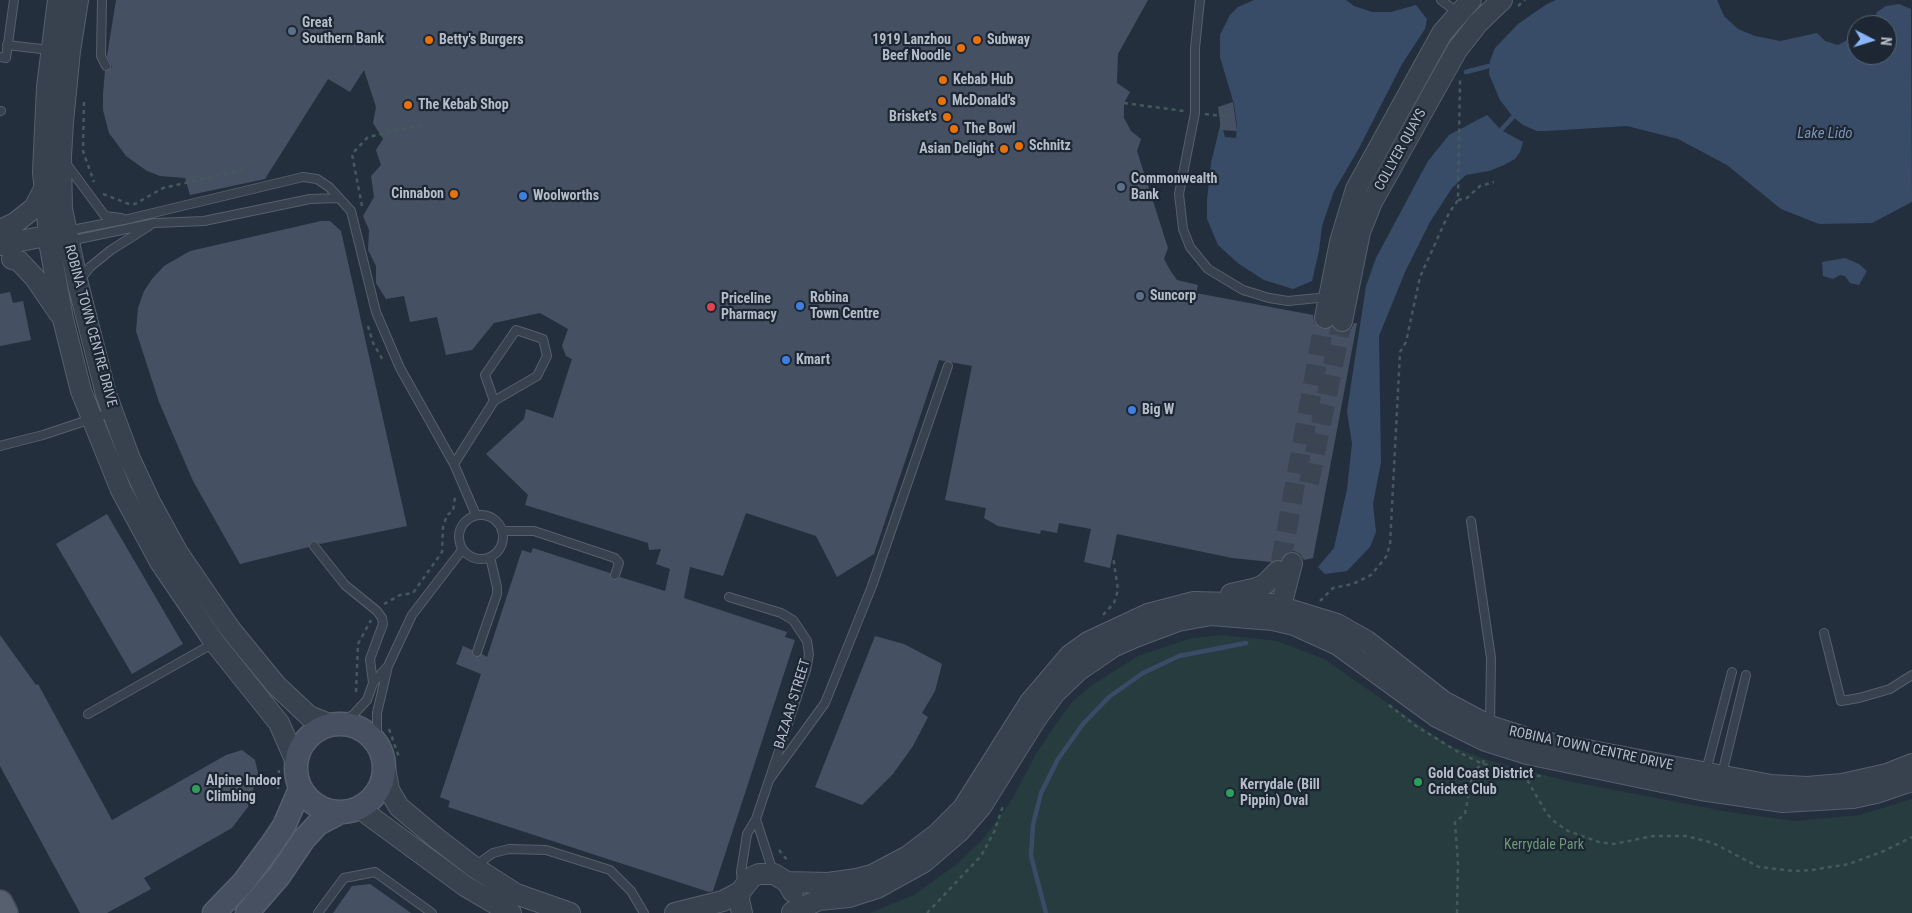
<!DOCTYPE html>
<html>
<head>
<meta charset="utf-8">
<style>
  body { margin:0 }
  #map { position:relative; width:1912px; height:913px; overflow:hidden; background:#242f3e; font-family:"Roboto Condensed",sans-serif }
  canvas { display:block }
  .north { position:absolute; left:1847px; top:15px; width:50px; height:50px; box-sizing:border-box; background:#1d2633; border:1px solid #59626f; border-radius:50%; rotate:95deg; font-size:14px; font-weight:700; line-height:20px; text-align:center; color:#b4bcc9 }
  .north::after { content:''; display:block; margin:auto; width:18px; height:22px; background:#8ab4f8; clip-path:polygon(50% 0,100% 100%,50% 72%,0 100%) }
</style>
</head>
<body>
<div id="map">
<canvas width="1912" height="913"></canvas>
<div class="north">N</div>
</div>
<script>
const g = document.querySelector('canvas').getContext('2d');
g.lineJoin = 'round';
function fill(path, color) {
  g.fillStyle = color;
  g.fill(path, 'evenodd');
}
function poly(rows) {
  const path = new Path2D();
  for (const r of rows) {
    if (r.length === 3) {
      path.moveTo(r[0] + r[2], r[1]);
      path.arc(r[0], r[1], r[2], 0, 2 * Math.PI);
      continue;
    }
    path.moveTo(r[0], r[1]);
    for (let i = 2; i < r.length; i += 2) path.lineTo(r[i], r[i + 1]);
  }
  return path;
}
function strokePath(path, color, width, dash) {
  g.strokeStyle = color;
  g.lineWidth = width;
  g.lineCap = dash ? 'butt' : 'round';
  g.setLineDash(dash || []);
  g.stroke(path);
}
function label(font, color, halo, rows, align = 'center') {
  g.font = font + ' "Roboto Condensed",sans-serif';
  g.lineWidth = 4.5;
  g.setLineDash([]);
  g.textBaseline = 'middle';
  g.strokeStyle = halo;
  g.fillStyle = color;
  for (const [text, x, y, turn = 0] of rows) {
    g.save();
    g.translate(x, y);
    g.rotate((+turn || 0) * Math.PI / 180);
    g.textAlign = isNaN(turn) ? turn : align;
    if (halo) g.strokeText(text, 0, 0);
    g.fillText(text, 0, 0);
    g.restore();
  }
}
const green = poly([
  [1223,635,1277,641,1324,659,1448,745,1487,760,1563,780,1729,812,1795,821,1860,815,1912,799,1912,913,870,913,914,895,957,864,983,839,1011,801,1036,754,1056,724,1072,702,1092,685,1138,656,1192,638]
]);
const water = poly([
  [1254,0,1346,0,1354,6,1372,12,1391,12,1416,5,1427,19,1425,29,1402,64,1358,150,1334,191,1322,226,1319,251,1312,281,1293,289,1264,280,1239,264,1218,245,1207,219,1207,200,1211,163,1221,122,1225,137,1236,138,1237,126,1234,104,1220,57,1220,35,1230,15,1238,7],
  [1556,0,1717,0,1724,16,1738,29,1755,36,1780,41,1817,33,1825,41,1838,45,1857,35,1857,55,1887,55,1887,25,1872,25,1877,12,1886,6,1899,4,1911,9,1912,202,1872,223,1819,224,1781,209,1727,165,1678,139,1627,126,1546,131,1537,131,1523,125,1513,117,1500,100,1489,74,1490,61,1495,48,1518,24,1547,4],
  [1487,115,1501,130,1523,142,1520,152,1515,159,1504,165,1489,171,1466,175,1452,188,1430,222,1405,272,1379,336,1381,462,1373,504,1376,532,1370,547,1347,571,1325,574,1318,567,1334,548,1347,489,1352,444,1347,411,1366,286,1376,258,1428,161,1449,135],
  [1845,258,1859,264,1867,271,1859,285,1850,283,1845,276,1840,275,1833,279,1823,276,1822,262]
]);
const stream = poly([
  [1466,72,1489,66],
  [1501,130,1513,117],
  [1046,913,1031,856,1033,825,1041,793,1058,759,1083,724,1109,697,1143,673,1179,656,1246,643]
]);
const building = poly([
  [116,0,1148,0,1118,54,1117,83,1130,92,1124,103,1124,118,1131,131,1141,139,1137,151,1168,248,1164,259,1170,270,1177,280,1198,285,1196,293,1313,315,1314,322,1322,329,1332,327,1339,332,1345,332,1351,329,1354,323,1357,323,1313,558,1304,560,1300,554,1294,551,1288,552,1281,560,1271,562,1232,558,1117,534,1110,568,1084,562,1091,529,1059,523,1057,533,1041,530,1040,534,998,526,984,518,986,508,945,500,972,366,939,360,874,554,837,577,816,536,746,513,723,576,690,567,684,598,787,632,785,637,795,640,713,891,709,892,448,807,450,801,440,797,481,674,456,664,463,646,472,650,475,657,482,654,487,657,522,550,531,553,533,548,610,573,613,580,617,580,620,577,665,591,670,569,656,564,661,549,649,550,648,543,525,505,528,495,486,454,524,419,526,409,553,418,572,359,566,356,562,346,568,329,540,313,494,323,472,350,446,355,437,317,410,322,404,296,386,299,376,283,376,266,368,250,369,230,363,216,374,197,371,176,381,165,376,150,383,139,373,123,376,107,364,70,350,92,328,79,265,179,190,195,185,178,160,176,147,171,126,156,109,133,103,110,103,94,105,71,112,67,107,56],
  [1233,102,1237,131,1221,130,1218,107],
  [321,221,330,221,341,231,407,526,320,544,313,541,309,547,240,564,193,481,159,402,136,331,138,308,144,291,152,279,164,266,190,251],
  [10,292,13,303,23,301,31,340,0,346,0,294],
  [107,514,183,644,132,674,56,544],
  [0,635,36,685,38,684,112,820,226,755,242,750,255,760,258,773,248,807,232,828,144,878,151,889,107,913,80,913,0,766],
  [875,636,904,644,942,664,935,691,922,713,928,717,913,746,893,774,862,805,815,787],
  [370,884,411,913,333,913,352,886]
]);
const tertiaryTunnel = poly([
  [1309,483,1342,321],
  [1281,562,1325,318]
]);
const path = poly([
  [1518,6,1525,0],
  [84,102,83,151,94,182],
  [1124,103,1184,111],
  [1205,114,1231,117],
  [103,194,129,204,135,204,163,188,247,169],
  [1458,200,1467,198,1480,186,1494,182],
  [362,206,352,154,368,137,427,124],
  [368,326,373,343,384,362],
  [1320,601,1333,588,1353,584,1371,575,1386,557,1390,545,1400,352,1406,342,1420,277,1449,213,1458,200,1460,80],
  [384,604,400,595,413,593,442,552,443,527,447,515,453,511,455,497],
  [1103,615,1114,603,1118,590,1113,556],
  [356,692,358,644,371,620],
  [1389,705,1416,726,1460,753,1483,764,1519,772,1526,778,1547,814,1555,822,1568,831,1599,842,1614,844,1653,836,1686,836,1713,843,1759,867,1794,871,1812,870,1849,864,1884,851,1912,837],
  [389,729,399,757],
  [1521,773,1545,777],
  [278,789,279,770],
  [779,850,788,861],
  [927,913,981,856,994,832,1003,806],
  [1457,913,1458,864,1455,822,1465,814,1473,771,1483,764,1484,758]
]);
const service = poly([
  [102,0,101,56,106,66],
  [1200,0,1195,48,1195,113,1179,194,1183,229,1190,247,1208,269,1243,290,1269,298,1288,301,1328,297],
  [1441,0,1458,13],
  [7,45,50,50],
  [0,57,6,58,14,0],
  [0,111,1,111],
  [65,162,105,216,121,218],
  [67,231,128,219,303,177,317,179,329,187,351,211,376,312,400,368,454,464,476,515],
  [69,241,155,223,204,221,310,199,338,198],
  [80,280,90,267,111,250,149,226],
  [0,446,43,435,112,412],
  [454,464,494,401,485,375,516,330,543,339,547,356,537,376,494,401],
  [481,537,22],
  [1471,521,1491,658,1490,724],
  [502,531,534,531,615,558,619,563,615,575],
  [314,546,345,585,377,611,382,618,383,624,370,659,373,683],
  [729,597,781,613,793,620,807,641,809,654,806,670,756,819,747,834,741,872,742,883],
  [1824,633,1841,701,1859,698,1890,689,1912,675],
  [477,652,497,594,497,587,490,557],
  [88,714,214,643],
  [336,723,353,715,367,700,373,683,387,667],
  [377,743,377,713,388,666,412,615,462,550],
  [1706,771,1732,672],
  [1722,774,1746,675],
  [769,780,825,703,872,586,948,366],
  [756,819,773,872],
  [475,866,493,853,509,849,546,850,610,870,631,891,644,913],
  [318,913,344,878,375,872,432,913]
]);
const tertiary = poly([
  [58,0,47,87,43,172,50,247,63,319,81,391,121,490,160,562,215,643,279,723,296,762],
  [78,0,70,51,63,122,61,156,62,209,78,284,106,394,130,459,150,502,178,553,206,594,231,630,276,685,309,716,329,724],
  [0,230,15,223,34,208,44,189],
  [0,245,61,233],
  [12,259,19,261,35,278,59,313],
  [1325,318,1340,242,1356,189,1442,33,1471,0],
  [1342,321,1360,232,1372,202,1457,50,1478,23,1502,0],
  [1231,594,1257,588,1265,584,1278,571],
  [1274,618,1281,606,1292,563],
  [385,768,389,790,399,807,435,837,474,867,516,894,570,913],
  [359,808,465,886,511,913],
  [787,882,828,883,857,879,872,875,908,856,937,834,963,808,1030,702,1070,655,1088,642,1148,614,1194,602,1272,604,1337,624,1367,641,1443,701,1490,726,1534,740,1771,785,1807,787,1842,784,1887,774,1912,764],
  [792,912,819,900,849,897,877,888,924,862,959,832,981,807,1036,719,1055,693,1078,671,1113,647,1133,638,1178,621,1211,615,1273,620,1294,625,1338,645,1437,717,1486,741,1527,754,1701,790,1783,802,1853,798,1876,793,1912,781],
  [675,913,723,901,740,892],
  [742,913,739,900,740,892,752,877,759,874,774,874,787,882,793,892]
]);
const secondary = poly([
  [340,768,44],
  [214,913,243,883,272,844,284,826,300,789],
  [247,913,279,876,304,839,318,824,339,813]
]);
const primary = poly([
  [0,903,5,913]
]);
const markers = [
  [292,31,5,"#5c6f8a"],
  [429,40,5,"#e8710a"],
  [977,40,5,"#e8710a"],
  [961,48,5,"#e8710a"],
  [943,80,5,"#e8710a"],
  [942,101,5,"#e8710a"],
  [408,105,5,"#e8710a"],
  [947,117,5,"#e8710a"],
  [954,129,5,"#e8710a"],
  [1019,146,5,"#e8710a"],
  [1004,149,5,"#e8710a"],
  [1121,187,5,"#5c6f8a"],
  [454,194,5,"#e8710a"],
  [523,196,5,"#3f7fe0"],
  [1140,296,5,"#5c6f8a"],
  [800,306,5,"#3f7fe0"],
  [711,307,5,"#e0444e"],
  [786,360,5,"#3f7fe0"],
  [1132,410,5,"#3f7fe0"],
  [1418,782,5,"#2e9e5b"],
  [196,789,5,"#2e9e5b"],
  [1230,793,5,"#2e9e5b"]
];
const poiNames = [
  ["Great",302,23],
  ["Southern Bank",302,39],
  ["Betty's Burgers",439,40],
  ["1919 Lanzhou",951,40,"right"],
  ["Beef Noodle",951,56,"right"],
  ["Subway",987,40],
  ["Kebab Hub",953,80],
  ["McDonald's",952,101],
  ["The Kebab Shop",418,105],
  ["Brisket's",937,117,"right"],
  ["The Bowl",964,129],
  ["Schnitz",1029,146],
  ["Asian Delight",994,149,"right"],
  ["Commonwealth",1131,179],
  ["Bank",1131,195],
  ["Cinnabon",444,194,"right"],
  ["Woolworths",533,196],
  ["Suncorp",1150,296],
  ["Robina",810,298],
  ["Town Centre",810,314],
  ["Priceline",721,299],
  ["Pharmacy",721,315],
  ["Kmart",796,360],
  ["Big W",1142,410],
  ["Gold Coast District",1428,774],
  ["Cricket Club",1428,790],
  ["Alpine Indoor",206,781],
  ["Climbing",206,797],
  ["Kerrydale (Bill",1240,785],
  ["Pippin) Oval",1240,801]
];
const streetNames = [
  ["COLLYER QUAYS",1401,150,-61],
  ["ROBINA TOWN CENTRE DRIVE",90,326,75],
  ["BAZAAR STREET",793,704,-73],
  ["ROBINA TOWN CENTRE DRIVE",1591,749,12]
];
const parkNames = [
  ["Kerrydale Park",1544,845]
];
const waterNames = [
  ["Lake Lido",1825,134]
];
fill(green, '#263c3f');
fill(water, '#394c67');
strokePath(stream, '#394c67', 4.5);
fill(building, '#455162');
strokePath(tertiaryTunnel, '#3a4453', 20, [20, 10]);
strokePath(service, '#565f6c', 10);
strokePath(tertiary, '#565f6c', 22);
strokePath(secondary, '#565f6c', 25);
strokePath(primary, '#414a57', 28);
strokePath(path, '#44595c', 2.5, [4, 4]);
strokePath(service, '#38414e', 8);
strokePath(tertiary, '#38414e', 20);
strokePath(secondary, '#465061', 22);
strokePath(primary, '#56606e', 25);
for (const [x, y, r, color] of markers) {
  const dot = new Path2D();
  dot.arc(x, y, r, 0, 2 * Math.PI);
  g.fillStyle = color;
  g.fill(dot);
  strokePath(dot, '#1d2633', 2);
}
label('bold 14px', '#b4bcc9', '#1d2633', poiNames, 'left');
label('14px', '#b4bcc9', '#1d2633', streetNames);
label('14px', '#6b9a76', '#1d2633', parkNames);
label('italic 15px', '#7c92b1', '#1d2633', waterNames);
</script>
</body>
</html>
